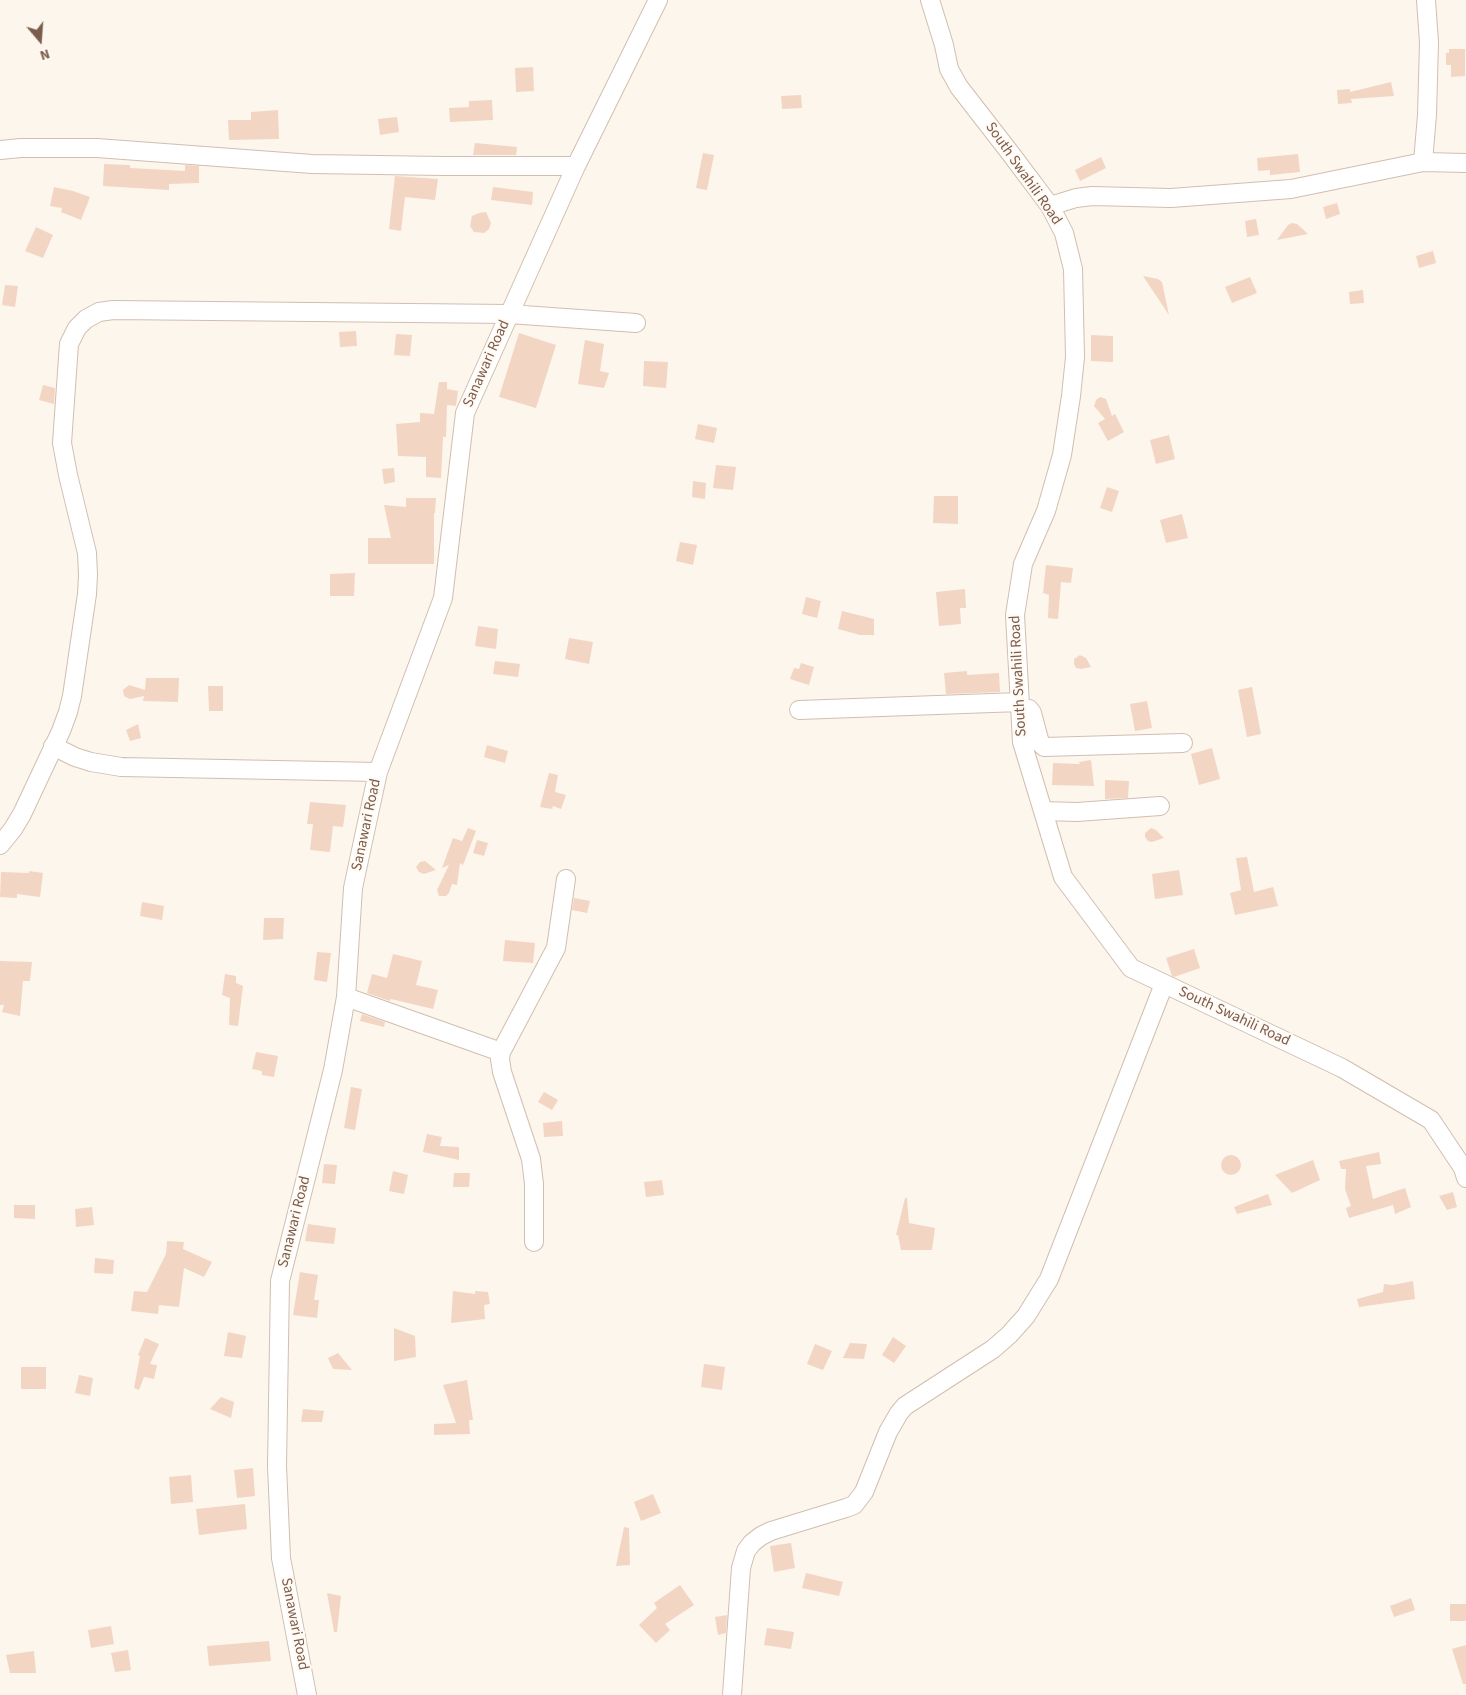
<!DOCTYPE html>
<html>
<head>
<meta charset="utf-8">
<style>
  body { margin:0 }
  #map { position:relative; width:1466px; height:1695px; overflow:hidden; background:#fdf6ec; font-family:"Source Sans 3",sans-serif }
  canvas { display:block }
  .north { position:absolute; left:15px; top:15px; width:50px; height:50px; -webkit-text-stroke:4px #fffaf3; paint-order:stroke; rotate:162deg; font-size:14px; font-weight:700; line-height:20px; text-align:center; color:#7a5c4d }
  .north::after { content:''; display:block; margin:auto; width:18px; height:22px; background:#7a5c4d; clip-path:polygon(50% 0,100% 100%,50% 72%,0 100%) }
</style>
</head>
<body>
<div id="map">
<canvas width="1466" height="1695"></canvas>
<div class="north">N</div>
</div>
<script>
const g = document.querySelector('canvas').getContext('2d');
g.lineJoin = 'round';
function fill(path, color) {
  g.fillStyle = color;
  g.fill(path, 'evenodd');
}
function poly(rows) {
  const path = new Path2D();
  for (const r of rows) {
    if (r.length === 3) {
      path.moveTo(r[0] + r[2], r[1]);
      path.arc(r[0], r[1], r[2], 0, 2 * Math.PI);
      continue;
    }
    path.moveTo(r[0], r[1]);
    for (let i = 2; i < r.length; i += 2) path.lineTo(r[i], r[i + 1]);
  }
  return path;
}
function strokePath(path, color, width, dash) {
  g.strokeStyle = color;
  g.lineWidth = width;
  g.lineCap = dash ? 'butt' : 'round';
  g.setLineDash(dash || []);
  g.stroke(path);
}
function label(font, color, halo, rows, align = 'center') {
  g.font = font + ' "Source Sans 3",sans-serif';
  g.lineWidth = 4.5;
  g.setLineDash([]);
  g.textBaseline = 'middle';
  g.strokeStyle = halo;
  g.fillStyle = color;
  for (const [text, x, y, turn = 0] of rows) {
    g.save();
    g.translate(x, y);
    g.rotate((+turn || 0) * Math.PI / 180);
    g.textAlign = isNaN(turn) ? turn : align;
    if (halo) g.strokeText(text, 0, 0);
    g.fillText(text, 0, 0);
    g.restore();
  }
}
const building = poly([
  [1449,49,1465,49,1465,76,1451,77,1451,65,1446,65,1446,53,1449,53],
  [533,67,534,91,516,92,515,68],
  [1391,82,1394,96,1351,99,1352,103,1338,104,1337,90,1350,89,1350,92],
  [801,95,802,108,782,109,781,96],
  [492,100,493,120,450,122,449,108,469,107,469,101],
  [278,110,279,139,229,140,228,120,251,120,251,112],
  [397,117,399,132,380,135,378,119],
  [475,143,517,147,516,155,473,155],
  [703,153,714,155,707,190,696,188],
  [1298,154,1300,172,1270,175,1270,170,1258,171,1257,158],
  [1101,157,1106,168,1080,181,1075,170],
  [104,164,130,165,130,168,185,171,185,165,199,166,199,183,169,184,169,190,103,186],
  [395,176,438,179,435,200,405,197,401,231,389,229],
  [54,187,73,191,90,197,81,220,61,212,62,208,50,206],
  [493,187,533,192,532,205,491,200],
  [1337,203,1340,214,1326,219,1323,207],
  [486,212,491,223,489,229,484,233,474,232,470,226,472,216,479,213],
  [1256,219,1259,235,1247,237,1245,221],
  [1292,223,1297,224,1308,234,1277,240,1288,225],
  [36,227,53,235,43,258,25,251],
  [1433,251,1436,263,1419,268,1416,256],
  [1143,276,1158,279,1162,282,1169,315],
  [1250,277,1257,293,1232,303,1225,287],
  [5,285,18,286,15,307,2,305],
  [1363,290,1364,303,1350,304,1349,292],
  [356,331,357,346,340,347,339,332],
  [519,333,556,345,536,408,499,397],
  [396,334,412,335,410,356,394,355],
  [1091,335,1113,336,1113,362,1091,361],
  [585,340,604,344,600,371,609,373,604,388,578,384],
  [644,361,668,362,666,388,643,386],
  [439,382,447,382,447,389,458,391,456,406,447,405,446,437,443,437,441,478,426,477,426,457,398,456,396,424,420,422,420,413,434,414],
  [43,385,55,388,54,404,39,400],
  [1100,397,1106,399,1112,416,1115,414,1124,432,1108,441,1098,423,1105,419,1094,406,1096,400],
  [698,424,717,428,714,443,695,439],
  [1169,435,1175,459,1156,464,1150,440],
  [716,465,736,467,733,490,713,488],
  [394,468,395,482,384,484,382,469],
  [693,481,706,483,705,499,692,497],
  [1107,487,1119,491,1112,512,1100,508],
  [934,496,958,496,958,524,933,523],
  [406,498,436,498,435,513,434,513,434,564,368,564,368,538,391,538,384,505,406,507],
  [1182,514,1188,538,1166,543,1160,520],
  [680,542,697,545,693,565,676,561],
  [1046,565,1073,568,1071,583,1061,582,1058,619,1048,618,1049,595,1043,593],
  [355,573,354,596,330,596,330,574],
  [965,589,966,608,960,608,961,624,939,626,936,592],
  [806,597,821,601,817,618,802,614],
  [842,611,874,619,874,635,860,635,838,629],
  [478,626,498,629,496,649,475,646],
  [569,638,593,642,589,664,565,659],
  [1080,655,1086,658,1091,667,1081,669,1076,668,1074,664,1074,659],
  [495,661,520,664,518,677,493,674],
  [801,663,814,667,809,685,790,679,794,668,799,669],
  [967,671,967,675,999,673,1000,692,946,694,944,673],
  [146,678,179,678,178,702,143,701,144,696,130,699,124,696,123,690,129,685,145,690],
  [208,686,223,686,223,711,209,711],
  [1252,687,1261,734,1247,737,1238,690],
  [1147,701,1152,728,1135,731,1130,704],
  [138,724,141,738,130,741,126,730],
  [487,745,508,751,505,763,484,757],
  [1212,748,1220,779,1199,785,1191,754],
  [1091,760,1094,786,1052,785,1053,763,1080,764,1079,762],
  [549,773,558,775,555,792,566,795,561,809,553,806,552,809,540,807],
  [1105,780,1129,781,1128,798,1105,799],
  [310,802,346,805,343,827,333,826,330,852,310,850,313,824,307,824],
  [468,828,476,831,463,865,460,863,457,885,452,884,449,893,446,896,439,896,437,890,449,865,442,868,453,838,462,841],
  [1151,828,1156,830,1164,838,1152,842,1148,841,1145,837,1145,833],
  [477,840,488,843,484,856,473,853],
  [1247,857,1254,892,1273,887,1278,906,1235,915,1230,893,1241,890,1236,858],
  [425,861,436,870,424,874,419,872,416,867,420,862],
  [1179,870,1183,895,1155,899,1152,874],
  [29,871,43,873,40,897,17,894,17,898,0,897,1,872,29,873],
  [574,898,590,901,587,913,572,910],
  [142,902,164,906,162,920,140,916],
  [264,918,284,918,283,939,263,940],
  [505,940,535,943,533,963,503,961],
  [1194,949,1200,968,1174,977,1172,976,1166,958],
  [317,952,331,953,327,982,314,980],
  [393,954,422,961,416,985,438,990,433,1009,391,999,390,1001,367,993,372,974,387,978],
  [0,961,32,962,30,981,23,981,20,1016,2,1012,4,1005,0,1005],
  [225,974,236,976,236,983,243,986,238,1026,229,1025,230,998,222,995],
  [362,1014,385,1022,384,1027,360,1021],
  [256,1052,278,1056,274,1077,262,1075,262,1071,252,1069],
  [351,1087,362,1089,355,1130,344,1128],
  [544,1092,558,1100,552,1110,538,1102],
  [562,1121,563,1136,544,1137,543,1123],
  [427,1134,442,1137,440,1146,459,1147,459,1160,423,1152],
  [1379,1152,1381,1164,1366,1166,1373,1199,1405,1188,1411,1207,1395,1214,1393,1205,1349,1218,1346,1208,1351,1206,1345,1189,1346,1169,1341,1169,1339,1161],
  [1231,1165,10],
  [1313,1160,1320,1180,1292,1193,1275,1175],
  [324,1164,337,1165,335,1184,322,1183],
  [393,1171,408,1175,404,1194,389,1191],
  [454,1173,470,1173,469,1187,453,1187],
  [662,1180,664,1195,646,1197,644,1182],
  [1453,1192,1457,1207,1447,1210,1439,1196],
  [1268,1194,1272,1205,1237,1214,1234,1207],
  [905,1198,907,1198,909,1223,935,1228,932,1250,901,1250,898,1235,896,1235],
  [14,1205,35,1205,35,1219,14,1218],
  [92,1207,94,1225,76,1227,75,1209],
  [308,1224,336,1228,334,1244,305,1241],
  [167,1241,184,1242,183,1249,212,1262,204,1277,184,1268,179,1307,159,1305,158,1314,131,1311,134,1291,147,1292,166,1254],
  [95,1258,114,1260,113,1274,94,1273],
  [300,1272,318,1275,314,1300,319,1300,317,1318,293,1315],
  [1413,1281,1415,1299,1359,1307,1357,1299,1383,1292,1384,1284,1393,1285],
  [453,1291,475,1294,475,1291,488,1292,490,1304,484,1305,485,1319,451,1323],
  [394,1328,415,1336,416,1357,394,1361],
  [228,1332,246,1336,242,1358,224,1356],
  [893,1337,906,1346,894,1363,882,1355],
  [145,1338,159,1344,150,1364,157,1365,154,1379,144,1377,139,1390,134,1388,140,1356,138,1355],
  [850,1343,867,1344,864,1359,843,1358],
  [815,1344,832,1351,823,1370,807,1364],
  [338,1353,352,1370,333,1369,328,1358],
  [704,1364,725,1367,722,1390,701,1387],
  [21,1367,46,1367,46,1389,21,1389],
  [79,1375,93,1378,90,1396,75,1393],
  [467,1380,473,1420,469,1420,470,1434,434,1435,434,1424,456,1423,443,1385],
  [221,1397,234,1402,231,1418,210,1409],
  [303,1409,324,1411,322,1422,301,1422],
  [253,1468,255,1496,237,1498,234,1470],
  [191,1475,193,1502,171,1504,169,1477],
  [653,1494,661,1513,641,1521,634,1502],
  [245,1504,247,1529,199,1535,196,1509],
  [624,1527,629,1528,630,1565,616,1566],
  [791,1543,795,1568,774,1572,770,1546],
  [806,1573,843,1582,839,1596,802,1588],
  [680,1585,694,1605,665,1624,670,1630,656,1643,639,1625,657,1608,654,1603],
  [327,1593,341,1596,337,1632,334,1632],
  [1411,1598,1415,1610,1394,1617,1390,1606],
  [1450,1604,1466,1604,1466,1621,1450,1621],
  [727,1615,726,1633,718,1635,715,1617],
  [111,1626,114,1644,91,1648,88,1630],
  [767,1628,794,1632,791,1649,764,1645],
  [269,1641,271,1661,209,1666,207,1646],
  [1466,1645,1466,1684,1463,1684,1452,1649],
  [128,1650,131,1670,115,1672,111,1653],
  [34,1651,36,1673,10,1673,6,1655]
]);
const minor = poly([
  [930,0,944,45,949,69,959,87,1011,154,1050,206,1064,233,1073,269,1075,357,1071,396,1062,455,1046,511,1023,564,1015,615,1022,742,1063,877,1131,968,1342,1068,1431,1120,1463,1168,1466,1178],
  [0,150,21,148,97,148,312,164,444,166,576,166],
  [1423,162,1427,115,1429,42,1426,0],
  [1050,206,1076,198,1092,196,1171,198,1291,189,1423,162,1466,163],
  [1021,708,1029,709,1032,713,1040,743,1044,747,1183,743],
  [799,710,1020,702],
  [53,746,75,757,91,762,121,767,378,772],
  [1043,811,1077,812,1160,806],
  [0,845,13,829,22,814,61,731,68,712,72,696,87,594,88,575,87,553,68,475,62,443,69,344,77,328,86,319,99,312,113,310,509,314,636,323],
  [346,997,501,1052],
  [534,1242,534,1184,531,1159,502,1072,500,1059,501,1052,556,948,566,879],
  [307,1695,281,1558,277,1466,280,1281,333,1070,346,997,353,888,365,832,378,772,443,598,465,413,576,166,658,0],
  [732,1695,741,1568,746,1551,752,1543,761,1536,771,1531,846,1508,854,1505,864,1492,888,1432,899,1413,905,1406,993,1349,1009,1335,1026,1316,1049,1279,1164,984]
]);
const streetNames = [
  ["South Swahili Road",1023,174,55],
  ["Sanawari Road",487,364,-66],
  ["South Swahili Road",1019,676,-93],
  ["Sanawari Road",367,825,-78],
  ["South Swahili Road",1234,1017,25],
  ["Sanawari Road",295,1222,-76],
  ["Sanawari Road",294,1624,79]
];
fill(building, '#f3d5c3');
strokePath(minor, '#d1beb0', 20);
strokePath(minor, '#fff', 18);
label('15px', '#7a5c4d', '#fffaf3', streetNames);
</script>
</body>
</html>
